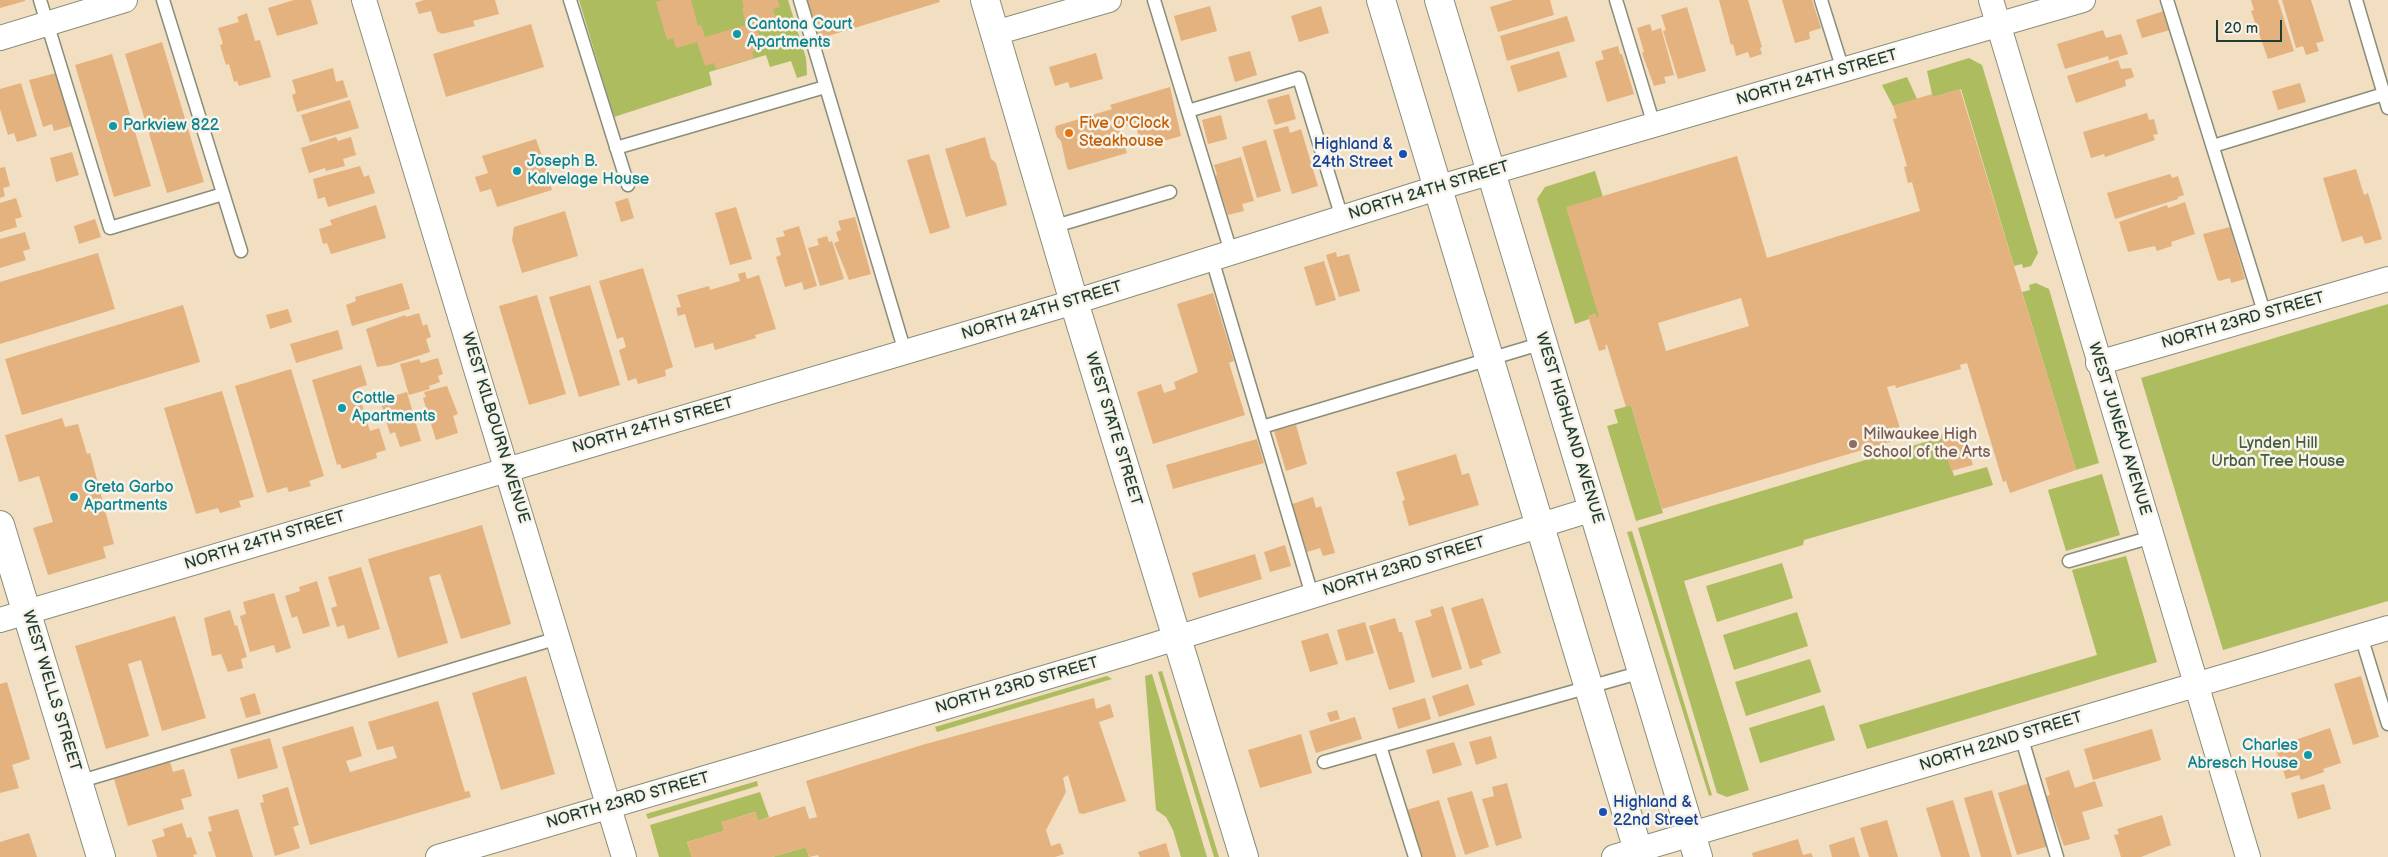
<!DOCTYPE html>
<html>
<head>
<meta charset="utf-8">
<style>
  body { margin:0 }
  #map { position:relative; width:2388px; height:857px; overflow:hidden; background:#f2dec1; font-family:"Balsamiq Sans",sans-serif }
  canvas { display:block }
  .scale { position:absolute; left:2216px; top:20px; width:66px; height:22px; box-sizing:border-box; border:2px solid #1f3d34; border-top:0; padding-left:6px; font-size:15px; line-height:18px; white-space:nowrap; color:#1f3d34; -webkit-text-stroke:4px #f7f3e8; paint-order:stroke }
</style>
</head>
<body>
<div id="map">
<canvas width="2388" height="857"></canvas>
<div class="scale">20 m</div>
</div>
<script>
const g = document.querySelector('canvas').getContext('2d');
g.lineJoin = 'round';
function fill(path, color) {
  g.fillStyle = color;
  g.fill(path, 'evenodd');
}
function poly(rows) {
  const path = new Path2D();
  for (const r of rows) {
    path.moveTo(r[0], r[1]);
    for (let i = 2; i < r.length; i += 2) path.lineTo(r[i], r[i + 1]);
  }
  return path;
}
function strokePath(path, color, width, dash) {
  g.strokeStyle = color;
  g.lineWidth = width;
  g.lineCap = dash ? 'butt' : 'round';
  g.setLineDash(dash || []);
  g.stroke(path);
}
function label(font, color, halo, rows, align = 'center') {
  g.font = font + ' "Balsamiq Sans",sans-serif';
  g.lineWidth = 5;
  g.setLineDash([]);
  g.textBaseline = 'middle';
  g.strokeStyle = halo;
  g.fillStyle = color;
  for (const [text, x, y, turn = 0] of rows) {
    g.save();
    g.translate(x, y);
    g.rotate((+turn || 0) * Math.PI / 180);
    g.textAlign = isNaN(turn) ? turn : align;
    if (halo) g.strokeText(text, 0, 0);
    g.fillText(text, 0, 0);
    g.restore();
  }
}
const green = poly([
  [579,0,788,0,806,58,807,75,797,78,791,61,770,67,766,55,709,72,712,85,614,117],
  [1969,58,1982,65,2038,253,2031,266,2023,268,2022,264,2014,266,1961,89,1933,97,1932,94,1927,71],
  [1907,77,1917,99,1893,106,1882,85],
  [1595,171,1603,197,1599,317,1596,317,1595,314,1589,316,1589,319,1575,324,1537,199,1545,187],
  [2036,283,2049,289,2099,463,2076,470,2022,292,2030,290,2029,285],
  [2388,304,2388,601,2223,650,2141,378],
  [1631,405,1663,513,1636,521,1607,426,1618,423,1614,410],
  [1942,437,1954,476,1987,467,1993,485,1804,540,1803,545,1684,581,1749,790,1727,797,1717,793,1638,528],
  [2102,474,2120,535,2066,551,2048,490],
  [1632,531,1712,795,1709,796,1627,532],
  [2126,556,2157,662,1867,749,1859,725,2097,655,2072,570],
  [1782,563,1793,598,1717,622,1706,586],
  [1797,612,1808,646,1734,670,1723,635],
  [1810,659,1821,692,1746,716,1735,682],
  [1162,671,1219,857,1214,857,1158,672],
  [1152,674,1207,857,1181,857,1173,830,1166,817,1156,810,1145,676],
  [1107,676,1112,679,937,732,935,727],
  [1824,705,1835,740,1760,763,1749,728],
  [757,781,758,786,648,819,646,814],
  [760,792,769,817,758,821,755,812,722,822,724,831,687,842,692,857,659,857,650,825],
  [806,847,809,857,772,857]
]);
const building = poly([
  [0,0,25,0,25,1,0,8],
  [294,0,311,0,318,24,277,36,268,8],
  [424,0,495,0,499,14,473,21,475,26,442,34,437,31,431,11,419,14,415,3],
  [662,0,691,0,698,26,701,25,705,37,746,25,742,8,744,8,742,0,778,0,780,7,773,9,776,18,756,24,763,48,752,52,754,58,716,69,714,63,705,66,697,42,676,48,673,38,667,40,656,2],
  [807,0,939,0,940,2,818,39],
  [1513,0,1550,0,1554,15,1498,32,1490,7],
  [1719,0,1748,0,1762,47,1760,48,1762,54,1750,58,1748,52,1736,56,1733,44,1731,45],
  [1782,0,1812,0,1821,28,1809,32,1810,39,1795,43],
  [2251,0,2278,0,2294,51,2268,59,2251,11,2254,10],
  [2282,0,2311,0,2324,41,2316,43,2319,51,2306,55,2303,46,2296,48],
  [1210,6,1217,31,1181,41,1174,16],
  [1321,6,1329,33,1299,42,1291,16],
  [1687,7,1706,71,1678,79,1663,31,1666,30,1661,15],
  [2164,11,2170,30,2142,38,2136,20],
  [247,13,255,41,260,40,271,77,239,86,237,81,234,82,229,64,226,65,220,45,223,44,218,28,239,22,237,17],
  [1567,16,1575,41,1507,61,1500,36],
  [531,24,544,67,446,97,433,54],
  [1650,24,1652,31,1661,28,1674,75,1664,77,1666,83,1654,86,1642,53,1644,52,1637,28],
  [2103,30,2106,38,2121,34,2128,54,2109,60,2108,56,2065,69,2057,44],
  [162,42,204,182,167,193,125,54],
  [1618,46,1620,54,1622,54,1634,94,1607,102,1595,62,1604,59,1601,51],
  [1250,51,1257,75,1235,82,1228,57],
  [1559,51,1567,77,1518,92,1510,66],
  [1096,53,1103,79,1070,88,1068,82,1055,86,1049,67],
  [112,54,151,186,114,197,75,65],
  [2118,60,2121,69,2131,68,2134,77,2125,80,2126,86,2076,103,2067,76],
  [333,68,336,82,343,80,348,97,297,112,292,95,296,93,292,80],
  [56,73,72,126,54,131,52,124,43,127,29,80],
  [21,83,37,136,17,142,14,133,8,135,0,109,0,89],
  [2300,83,2306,102,2278,110,2272,91],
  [1170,87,1181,136,1142,147,1135,124,1119,128,1127,153,1069,170,1067,168,1061,141,1057,137,1055,129,1056,126,1112,109,1110,105],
  [1960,89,2076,470,2010,493,2006,481,2003,482,1967,363,1960,365,1961,369,1896,388,1895,385,1887,387,1903,438,1662,509,1631,405,1626,407,1607,345,1605,345,1606,349,1599,351,1588,316,1595,314,1596,317,1599,317,1566,207,1737,156,1767,258,1920,211,1912,182,1908,183,1904,167,1907,166,1893,119,1897,118,1893,106,1932,94,1933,97],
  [1741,298,1749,326,1666,351,1658,323],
  [1289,94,1296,119,1275,125,1267,100],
  [350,100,359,128,310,142,301,115],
  [2147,113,2149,120,2154,119,2158,134,2153,135,2155,140,2105,157,2104,154,2091,158,2083,132],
  [1221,115,1227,139,1208,144,1202,120],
  [1288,126,1290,133,1301,129,1318,186,1292,194,1273,130],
  [336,137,338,141,351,137,356,155,343,159,345,166,326,171,325,168,309,173,301,148],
  [985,137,991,159,996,163,1007,205,966,217,945,149],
  [536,139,542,156,536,158,540,168,545,167,552,190,497,207,491,189,480,192,475,177,488,173,482,156],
  [1266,140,1281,191,1257,198,1242,147],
  [72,152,79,175,56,182,50,158],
  [929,154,950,228,930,234,907,160],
  [1241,157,1254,201,1242,204,1244,211,1228,215,1215,176,1217,175,1214,165],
  [360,166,364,177,369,175,375,193,328,207,325,197,318,199,313,179],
  [5,167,10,186,3,188,5,196,0,198,0,168],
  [2356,169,2364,195,2368,193,2382,239,2365,244,2362,236,2342,242,2323,178],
  [2170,174,2172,178,2178,176,2184,195,2178,197,2178,199,2115,219,2107,193],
  [16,198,22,217,15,219,17,227,0,232,0,203],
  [628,198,634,218,621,222,615,202],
  [2185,202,2195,234,2171,242,2172,246,2157,251,2155,246,2128,252,2119,222,2167,205,2168,208],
  [376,205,386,238,331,254,327,243,323,244,319,229,332,225,330,220],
  [736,207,752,259,730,265,715,213],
  [565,211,578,256,522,273,512,240,514,227],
  [855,217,871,274,849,280,834,243,839,241,836,232,841,230,838,221],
  [95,219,101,237,79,244,74,226],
  [799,226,817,286,804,290,802,282,785,287,776,257,781,255,776,238,785,236,783,231],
  [2230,227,2245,279,2231,283,2230,278,2219,281,2217,279,2203,234],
  [25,232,30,249,23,251,26,260,0,268,0,239],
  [827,236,829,242,832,241,844,279,820,286,808,248,819,245,817,239],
  [1336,252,1337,257,1349,254,1360,291,1339,297,1326,255],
  [98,253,115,309,0,344,0,282],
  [1324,261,1336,300,1316,306,1304,267],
  [643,268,673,367,665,370,666,376,638,384,636,378,628,381,619,350,626,347,623,337,617,339,599,281],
  [745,272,747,279,759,275,776,329,755,335,756,338,715,350,713,343,695,348,685,314,678,316,676,308,681,307,677,295,709,286,710,290,740,281,738,274],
  [402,283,410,309,352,326,346,305,356,301,355,297],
  [590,285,620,385,579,397,549,297],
  [1213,293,1234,361,1229,363,1245,415,1153,444,1137,392,1161,384,1164,393,1176,389,1174,382,1198,372,1177,304],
  [537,295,566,394,529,405,499,306],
  [183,305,200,362,22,415,5,359],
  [288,309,292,322,270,329,266,315],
  [419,313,423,326,427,324,431,337,426,339,430,352,390,365,377,367,366,329,405,315,406,317],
  [338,330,343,349,296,363,290,344],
  [438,358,443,374,438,376,440,382,429,386,430,389,409,395,400,364,419,359,421,363],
  [361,365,367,385,357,388,370,431,379,428,386,450,376,453,377,458,342,469,340,464,337,465,312,380],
  [291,369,324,476,309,481,311,486,289,492,287,487,267,493,235,386],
  [447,386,458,414,453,416,458,433,436,440,423,398,426,397,424,392],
  [222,391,254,497,239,501,241,507,220,513,218,508,196,514,164,408],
  [407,392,421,441,400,447,395,432,390,434,380,400],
  [62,418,65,427,78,424,87,454,90,453,114,544,103,547,106,558,48,575,33,528,53,522,39,476,19,482,5,435],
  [1296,425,1307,464,1286,471,1274,431],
  [1962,428,1973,465,1951,471,1940,434],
  [1257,439,1264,463,1173,489,1166,465],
  [1456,454,1462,475,1469,473,1479,505,1409,526,1402,501,1405,500,1396,472],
  [1313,497,1316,508,1321,506,1335,553,1323,556,1320,548,1307,552,1292,504],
  [482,525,511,624,461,639,440,574,429,577,448,643,398,658,368,559],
  [1285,545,1291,566,1270,572,1264,552],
  [1255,554,1262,579,1199,598,1192,573],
  [361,567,380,629,348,639,344,625,337,627,331,608,337,606,328,577],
  [317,581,330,626,303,634,297,616,292,618,285,596,300,591,299,587],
  [274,593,291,648,276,653,274,645,250,652,240,616,246,614,243,602],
  [1483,598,1501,653,1481,660,1483,665,1470,669,1451,608],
  [1443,606,1462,669,1432,678,1415,621,1432,616,1430,610],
  [230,610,235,626,237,625,247,657,241,659,243,668,228,672,221,654,212,656,204,618],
  [175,616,206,718,162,731,141,660,128,664,149,736,106,749,75,646],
  [1395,618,1399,632,1402,632,1415,682,1389,690,1369,626],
  [1365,622,1374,653,1346,661,1337,630],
  [1328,633,1338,664,1310,672,1301,641],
  [526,676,555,774,501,790,472,693],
  [2361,676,2379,737,2353,745,2334,684],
  [7,682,30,759,12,765,19,788,0,793,0,684],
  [1468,684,1475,705,1439,717,1432,696],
  [255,693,261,714,246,718,240,698],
  [1094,698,1096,709,1110,704,1114,717,1099,722,1126,801,1083,814,1079,813,1068,775,1063,778,1066,792,1046,830,1051,846,1060,843,1064,854,1055,857,819,857,818,855,809,857,806,847,772,857,692,857,687,842,724,831,721,822,756,812,758,821,805,806,809,819,817,817,806,781,922,745],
  [1425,698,1431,719,1398,729,1392,708],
  [438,701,465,792,469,791,471,797,310,845,282,747,353,726,362,756,346,761,350,772,397,758,393,746,377,750,368,722],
  [1337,710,1340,719,1330,722,1327,713],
  [1355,717,1362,739,1316,753,1309,731],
  [2330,728,2341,763,2323,769,2324,772,2301,780,2299,775,2286,779,2275,747],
  [2152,729,2161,760,2093,780,2084,749],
  [1301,734,1312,773,1260,788,1248,750],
  [1491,736,1497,758,1476,765,1469,742],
  [270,738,278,768,238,779,230,749],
  [1454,742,1462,765,1433,774,1426,750],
  [170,762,173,772,184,769,192,796,181,799,184,809,128,826,114,779],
  [2069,770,2075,788,2095,781,2103,806,2082,812,2090,839,2064,846,2046,796,2050,795,2045,778],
  [1507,783,1522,838,1496,846,1482,799,1494,796,1492,787],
  [2030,783,2049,846,2017,855,1998,793],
  [2324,784,2331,809,2298,819,2291,793],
  [288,787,299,825,293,827,300,848,275,856,260,803,264,802,262,795],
  [1992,790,2012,857,1981,857,1964,798],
  [1472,791,1489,847,1465,855,1447,798],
  [1439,800,1456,857,1421,857,1407,810],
  [1953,800,1970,857,1941,857,1926,808],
  [238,809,253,857,216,857,208,832,212,831,208,817],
  [2162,815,2171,845,2141,857,2121,857,2114,835,2119,834,2117,829],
  [1887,820,1898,857,1869,857,1860,828],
  [182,823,187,838,191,837,197,854,193,855,194,857,157,857,152,840,165,836,163,829],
  [29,833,37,857,0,857,0,842],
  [1854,837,1860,857,1832,857,1829,845],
  [1798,839,1803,855,1811,853,1813,857,1753,857,1752,853],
  [1166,843,1170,857,1140,857,1138,852]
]);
const lane = poly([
  [40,0,110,228,223,194],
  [163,0,241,251],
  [570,0,628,185],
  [800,0,905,352],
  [1154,0,1231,252],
  [1616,0,1654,125],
  [1821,0,1843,70],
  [2167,0,2265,315],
  [2356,0,2388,108],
  [1188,111,1299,78,1342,218],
  [2213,146,2384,94],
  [616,148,825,87],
  [1052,227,1170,192],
  [1212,259,1312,595],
  [1262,427,1543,343],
  [2069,561,2152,537],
  [2361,636,2388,724],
  [2021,736,2057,857],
  [1380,746,1415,857],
  [1324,762,1642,672],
  [78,782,558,638]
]);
const street = poly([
  [364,0,624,857],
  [1991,0,2248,857],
  [995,33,1109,0],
  [0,38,125,0],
  [2098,363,2388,279],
  [0,620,1074,302,1437,188,2083,0],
  [438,857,1128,653,1593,509],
  [1614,857,2388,628]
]);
const secondary = poly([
  [985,0,1074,302,1244,857],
  [0,525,101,857]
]);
const primary = poly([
  [1381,0,1640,857],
  [1439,0,1698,857]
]);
const markers = [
  [737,34,5,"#0f9aa8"],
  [113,126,5,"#0f9aa8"],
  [1069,133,5,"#e8710a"],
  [1403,154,5,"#1a4fb4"],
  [517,171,5,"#0f9aa8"],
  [342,408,5,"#0f9aa8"],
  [1853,444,5,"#8d6e63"],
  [74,497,5,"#0f9aa8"],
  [2308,755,5,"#0f9aa8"],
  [1603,812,5,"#1a4fb4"]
];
const cultureNames = [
  ["Cantona Court",747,25],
  ["Apartments",747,43],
  ["Parkview 822",123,126],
  ["Joseph B.",527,162],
  ["Kalvelage House",527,180],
  ["Cottle",352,399],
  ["Apartments",352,417],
  ["Greta Garbo",84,488],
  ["Apartments",84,506],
  ["Charles",2298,746,"right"],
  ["Abresch House",2298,764,"right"]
];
const streetNames = [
  ["NORTH 24TH STREET",1817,78,-16],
  ["NORTH 24TH STREET",1429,191,-17],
  ["NORTH 24TH STREET",1042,311,-17],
  ["NORTH 23RD STREET",2243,321,-16],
  ["NORTH 24TH STREET",653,426,-16],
  ["WEST KILBOURN AVENUE",495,428,73],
  ["WEST HIGHLAND AVENUE",1569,428,73],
  ["WEST STATE STREET",1113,429,73],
  ["WEST JUNEAU AVENUE",2119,429,73],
  ["NORTH 24TH STREET",265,541,-17],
  ["NORTH 23RD STREET",1404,567,-17],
  ["NORTH 23RD STREET",1017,686,-16],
  ["WEST WELLS STREET",51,691,73],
  ["NORTH 22ND STREET",2001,742,-17],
  ["NORTH 23RD STREET",628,801,-16]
];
const foodNames = [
  ["Five O'Clock",1079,124],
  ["Steakhouse",1079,142]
];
const transitNames = [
  ["Highland &",1393,145],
  ["24th Street",1393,163],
  ["Highland &",1613,803,"left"],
  ["22nd Street",1613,821,"left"]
];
const educationNames = [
  ["Milwaukee High",1863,435],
  ["School of the Arts",1863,453]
];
const parkNames = [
  ["Lynden Hill",2278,444],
  ["Urban Tree House",2278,462]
];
fill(green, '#adbc5f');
fill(building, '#e4b27e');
strokePath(lane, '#888e7a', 15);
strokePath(street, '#888e7a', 26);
strokePath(secondary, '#888e7a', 30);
strokePath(primary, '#888e7a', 30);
strokePath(lane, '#fff', 12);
strokePath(street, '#fff', 24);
strokePath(secondary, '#fff', 28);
strokePath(primary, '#fff', 28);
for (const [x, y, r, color] of markers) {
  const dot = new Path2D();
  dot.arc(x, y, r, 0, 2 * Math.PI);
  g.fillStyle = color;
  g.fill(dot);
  strokePath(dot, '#f7f3e8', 2);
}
label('16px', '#0d838f', '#f7f3e8', cultureNames, 'left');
label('16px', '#1f3d34', '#f7f3e8', streetNames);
label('16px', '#c56008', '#f7f3e8', foodNames, 'left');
label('16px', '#164399', '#f7f3e8', transitNames, 'right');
label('16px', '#785e54', '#f7f3e8', educationNames, 'left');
label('16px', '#425d3f', '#f7f3e8', parkNames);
</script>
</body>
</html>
